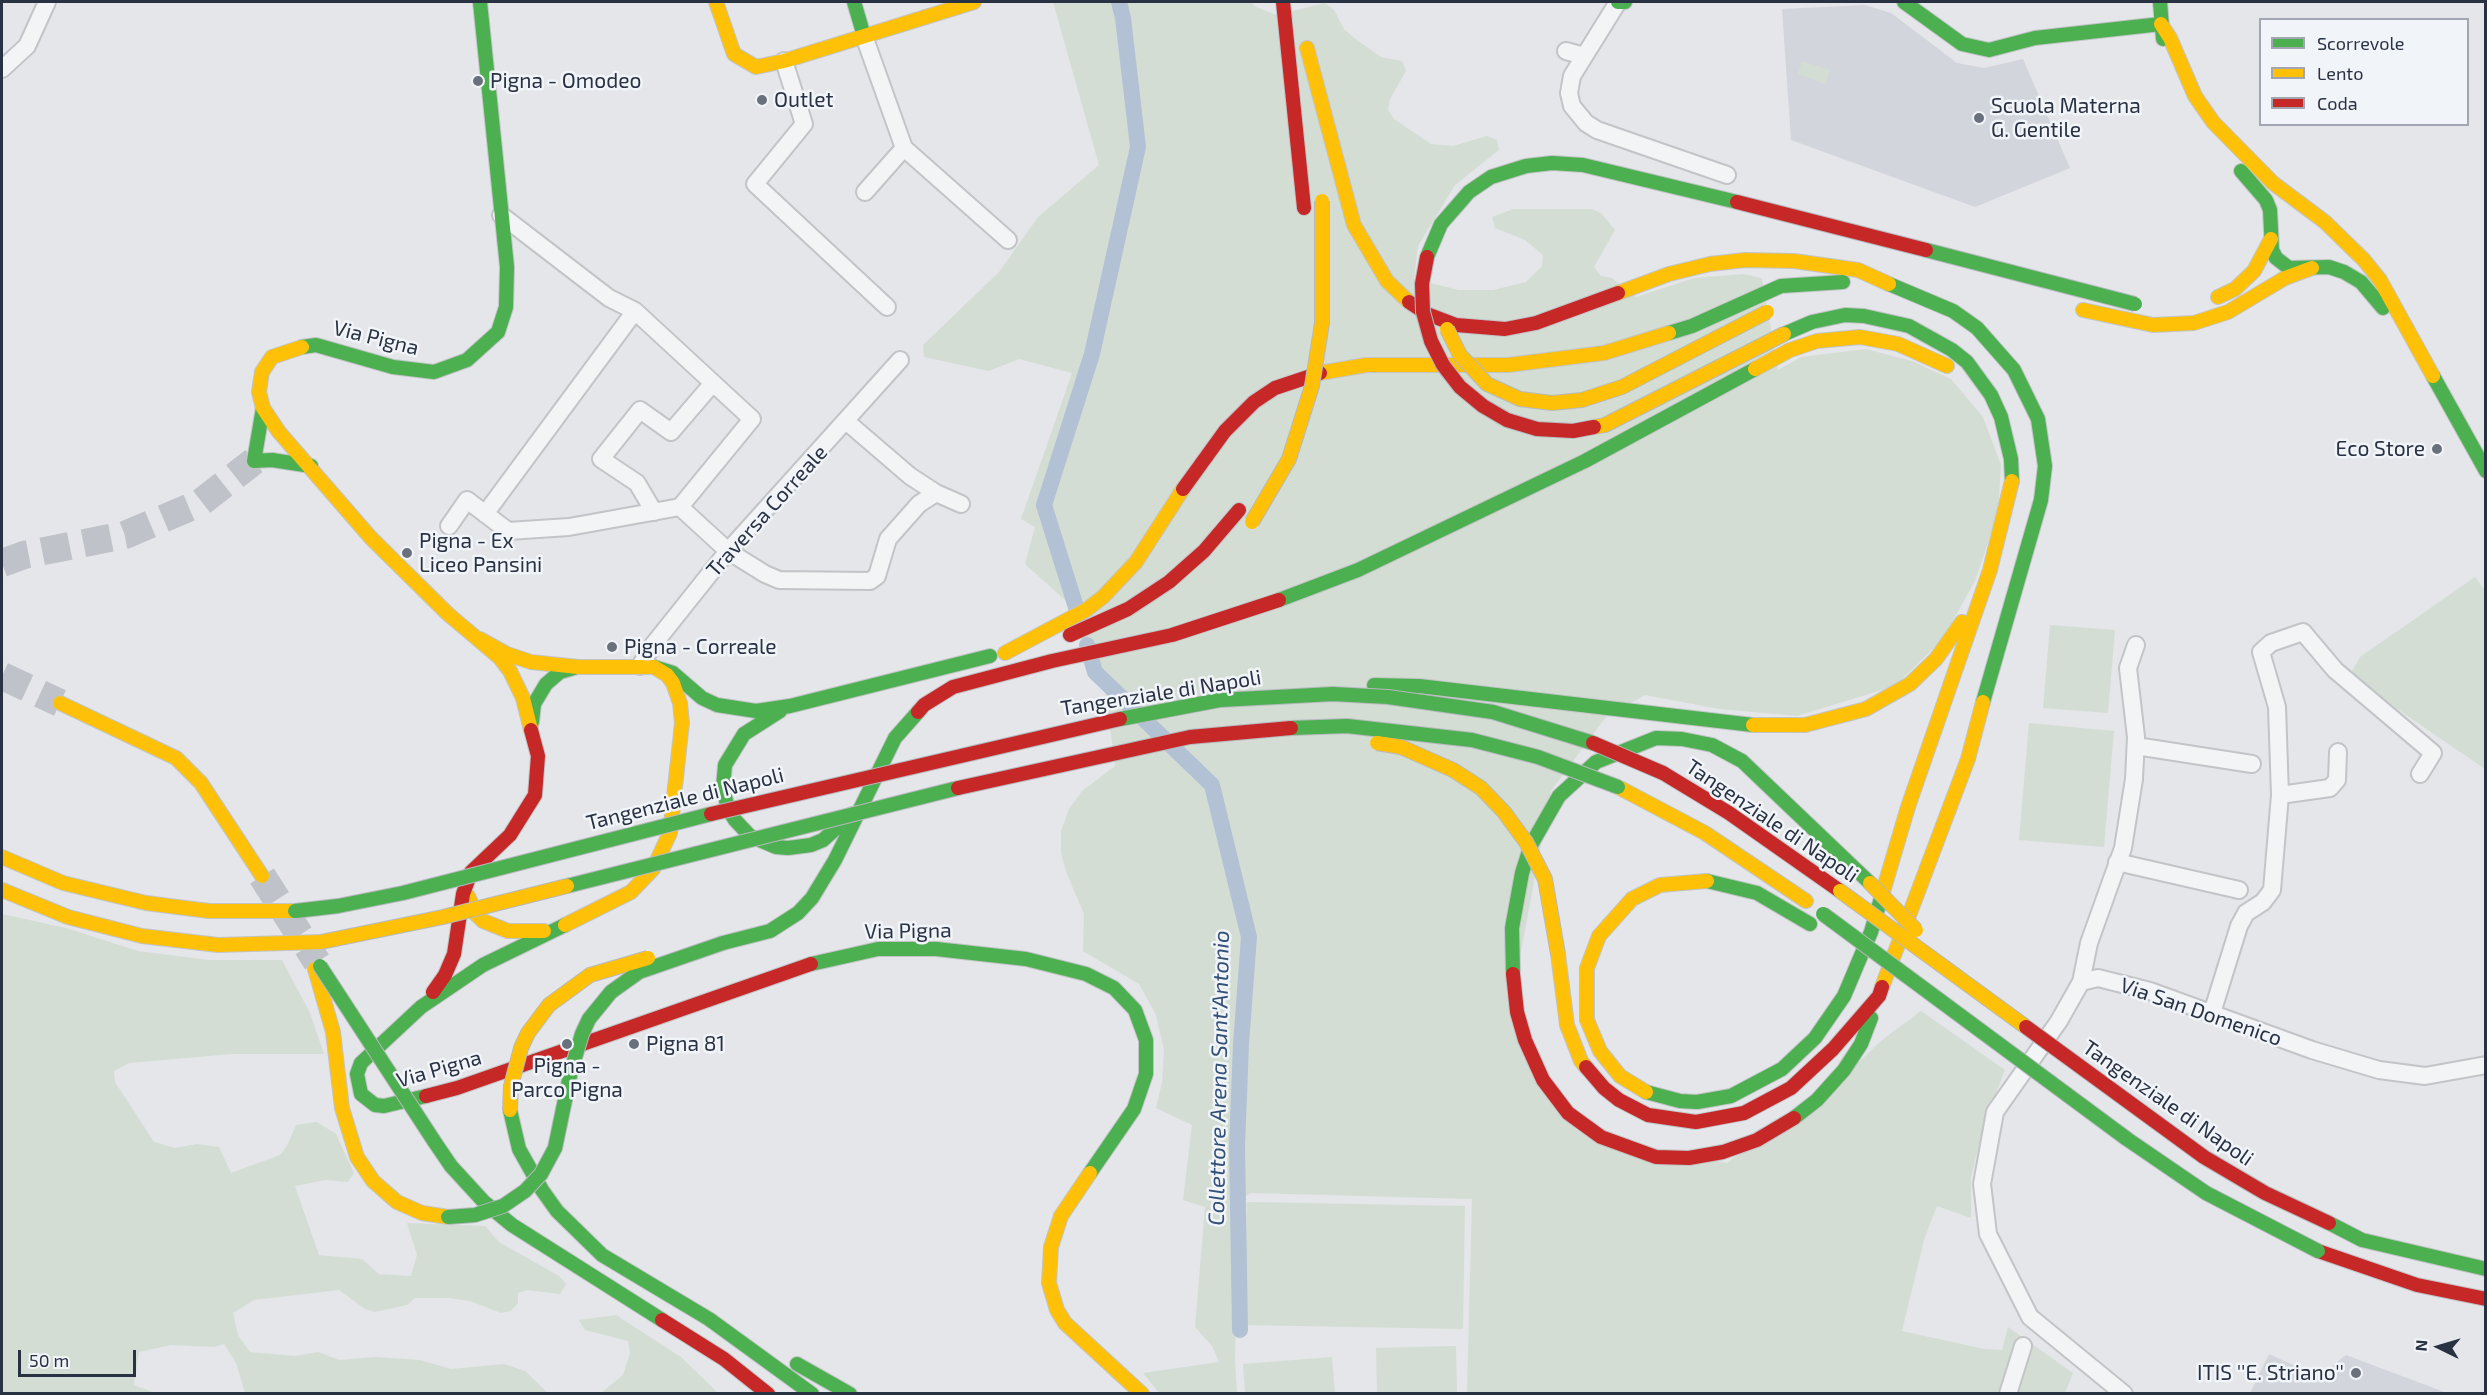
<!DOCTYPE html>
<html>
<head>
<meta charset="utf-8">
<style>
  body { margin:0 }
  #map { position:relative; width:2487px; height:1395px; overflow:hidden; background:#e4e6e9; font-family:"Exo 2",sans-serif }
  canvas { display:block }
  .frame { position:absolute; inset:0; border:3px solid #293243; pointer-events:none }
  .legend { position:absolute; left:2259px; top:18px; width:210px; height:108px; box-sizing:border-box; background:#f1f4f8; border:2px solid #a1a6b0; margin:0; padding:8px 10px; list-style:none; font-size:18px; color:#293243 }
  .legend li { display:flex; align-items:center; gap:12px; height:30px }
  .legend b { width:30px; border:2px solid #a1a6b0 }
  .north { position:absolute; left:2409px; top:1317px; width:60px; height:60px; -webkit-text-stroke:4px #f1f4f8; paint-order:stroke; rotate:275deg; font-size:16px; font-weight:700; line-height:24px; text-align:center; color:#293243 }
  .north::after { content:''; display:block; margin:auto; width:21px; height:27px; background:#293243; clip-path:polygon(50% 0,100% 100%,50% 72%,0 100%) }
  .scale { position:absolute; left:18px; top:1350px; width:118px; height:27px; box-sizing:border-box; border:3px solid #293243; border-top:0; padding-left:8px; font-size:18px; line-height:21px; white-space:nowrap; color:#293243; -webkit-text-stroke:4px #f1f4f8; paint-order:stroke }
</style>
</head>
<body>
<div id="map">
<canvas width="2487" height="1395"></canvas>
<div class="frame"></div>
<ul class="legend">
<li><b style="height:8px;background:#4caf50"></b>Scorrevole</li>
<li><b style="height:8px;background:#ffc107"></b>Lento</li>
<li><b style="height:8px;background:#c62828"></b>Coda</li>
</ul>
<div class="north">N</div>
<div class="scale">50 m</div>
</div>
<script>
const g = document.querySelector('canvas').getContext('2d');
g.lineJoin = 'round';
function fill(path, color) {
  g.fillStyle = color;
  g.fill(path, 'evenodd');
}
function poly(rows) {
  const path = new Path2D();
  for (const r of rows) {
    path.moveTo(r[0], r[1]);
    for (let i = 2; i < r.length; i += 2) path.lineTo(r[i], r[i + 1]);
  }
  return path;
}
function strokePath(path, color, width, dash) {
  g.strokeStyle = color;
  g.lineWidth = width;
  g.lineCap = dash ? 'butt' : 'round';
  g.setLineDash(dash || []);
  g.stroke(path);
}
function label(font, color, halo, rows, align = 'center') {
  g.font = font + ' "Exo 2",sans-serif';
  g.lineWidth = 5;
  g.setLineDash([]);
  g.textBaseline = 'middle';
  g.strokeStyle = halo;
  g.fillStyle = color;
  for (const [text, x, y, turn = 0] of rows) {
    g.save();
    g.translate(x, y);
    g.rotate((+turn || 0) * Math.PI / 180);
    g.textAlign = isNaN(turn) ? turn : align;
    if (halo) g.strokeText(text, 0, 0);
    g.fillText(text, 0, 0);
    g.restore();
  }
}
const built = poly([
  [1865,5,1891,13,1957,63,1984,68,2023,59,2070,168,1975,207,1791,140,1782,9],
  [2269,1354,2319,1377,2346,1355,2447,1393,2250,1393]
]);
const green = poly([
  [1053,2,1250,2,1256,7,1276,15,1325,3,1334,10,1344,29,1353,37,1381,57,1402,61,1406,71,1390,99,1388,110,1394,119,1431,144,1453,146,1487,136,1497,140,1499,150,1455,185,1418,246,1414,279,1459,290,1493,290,1526,282,1542,266,1543,255,1525,240,1495,228,1492,217,1513,209,1592,209,1601,213,1615,230,1594,267,1601,276,1612,278,1636,297,1694,278,1743,274,1762,278,1778,370,1801,357,1866,349,1912,361,1951,379,1983,417,2001,465,1998,514,1975,581,1942,640,1895,686,1797,716,1719,709,1645,695,1605,718,1551,791,1510,1010,1584,1133,1727,1163,1860,1061,1882,1040,1921,1011,2005,1070,1984,1124,1971,1177,1971,1218,1937,1206,1924,1240,1902,1331,1984,1349,2002,1350,2008,1327,2073,1373,2065,1393,1467,1393,1472,1199,1251,1193,1238,1200,1235,1361,1237,1393,1159,1393,1143,1373,1219,1362,1212,1346,1195,1327,1205,1207,1183,1200,1192,1125,1156,1108,1162,1083,1164,1050,1156,1015,1139,984,1083,951,1084,914,1067,874,1061,853,1061,831,1069,809,1082,791,1115,766,1102,666,1066,601,1025,564,1035,527,1021,519,1072,373,1019,359,989,371,924,357,923,345,999,272,1038,217,1099,165],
  [1802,61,1830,70,1825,84,1798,74],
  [2475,577,2485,590,2485,769,2349,676,2360,657],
  [2050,625,2115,630,2108,713,2043,708],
  [2029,723,2114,731,2104,847,2019,840],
  [2,914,66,928,138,951,209,960,282,960,310,1013,324,1054,232,1054,129,1063,114,1071,115,1082,154,1142,175,1148,197,1144,219,1147,231,1173,280,1155,287,1146,296,1125,317,1122,336,1134,354,1173,348,1182,326,1180,295,1186,319,1255,362,1259,379,1274,411,1276,417,1255,407,1223,485,1226,499,1242,559,1276,566,1284,560,1294,527,1290,518,1293,518,1303,511,1311,501,1313,470,1301,449,1298,415,1298,407,1305,375,1312,365,1309,339,1290,254,1300,233,1313,238,1335,250,1352,295,1356,318,1352,339,1360,375,1357,420,1360,451,1369,504,1364,525,1371,548,1393,245,1393,236,1363,224,1344,214,1347,171,1345,139,1352,134,1385,155,1393,2,1394],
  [1247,1202,1465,1206,1463,1329,1244,1325],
  [616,1315,681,1357,718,1393,601,1393,623,1375,630,1353,628,1341,585,1330,579,1320],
  [1456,1346,1457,1393,1377,1393,1376,1348],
  [1332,1357,1335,1393,1245,1393,1243,1364]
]);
const canal = poly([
  [1080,620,1044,505,1092,354,1138,147,1123,18,1119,2],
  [1087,645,1095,672,1212,785,1249,937,1241,1044,1237,1146,1240,1330]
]);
const highwayTunnel = poly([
  [2,563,24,555,125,535,200,503,254,461],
  [2,676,60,703],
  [262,876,317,962]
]);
const street = poly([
  [1618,2,1572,76,1569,93,1572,106,1586,123,1597,130,1727,175],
  [864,36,904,148,1008,240],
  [1566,51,1584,56],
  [784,61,804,124,755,184,887,307],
  [2,69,27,46,47,2],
  [865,192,904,148],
  [501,215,609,298,635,311,752,419,680,507],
  [847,422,910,476,936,493],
  [654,512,637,483,601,459,640,410,671,432,713,383],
  [485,514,635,311],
  [449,526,467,500,508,531,569,527,680,507,728,551,765,574,779,580,870,581,877,576,888,539,919,504,936,493,961,504],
  [640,666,653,645,728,551,900,360],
  [2136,746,2252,764],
  [2280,795,2277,707,2261,652,2271,643,2303,632,2335,670,2433,753,2420,774],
  [2117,862,2239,890],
  [2081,982,2089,943,2123,848,2134,779,2136,737,2128,668,2136,645],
  [2212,1013,2239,926,2246,913,2263,902,2272,890,2280,795,2330,788,2337,780,2338,752],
  [2008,1394,2023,1346],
  [2124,1394,2030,1317,1988,1234,1982,1184,1995,1112,2059,1021,2081,982,2098,978,2150,991,2312,1050,2379,1070,2425,1076,2486,1065]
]);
const fast = poly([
  [854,2,864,36],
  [1618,2,1625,2],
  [1904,2,1962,44,1989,50,2035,38,2161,24],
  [2160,2,2163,39],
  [2241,171,2266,200,2270,210,2272,250,2276,258,2289,268,2329,267,2344,272,2361,282,2383,308],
  [1427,257,1441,224,1469,192,1491,177,1526,166,1552,163,1583,165,1737,202],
  [1889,284,1953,311,1977,328,2014,370,2038,419,2045,466,2041,500,1983,702],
  [1669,333,1692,326,1781,286,1843,282],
  [1784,334,1812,322,1845,315,1864,316,1909,326,1952,350,1967,362,1991,395,2001,417,2011,459,2012,481],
  [302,347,316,345,393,367,434,372,467,360,498,332,506,307,507,267,480,2],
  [2433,376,2486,471],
  [263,408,254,461,272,460,311,466],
  [1279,600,1358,570,1585,461,1755,369],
  [654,667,673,673,702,698,717,705,756,711,790,706,990,656],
  [1374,685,1419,686,1753,725],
  [780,711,744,734,725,765,723,788,728,809,735,820,750,836,776,847,788,848,811,845,823,840,852,814],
  [532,722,534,704,546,684,560,672,577,667],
  [1707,881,1757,893,1810,924],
  [723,943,770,931,798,913,812,898,835,860,895,738,918,712],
  [811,964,878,949,936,949,1026,959,1086,974,1114,988,1135,1010,1146,1040,1146,1074,1134,1109,1090,1173],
  [1513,974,1512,928,1522,873,1531,845,1559,796,1596,762,1656,738,1682,739,1712,745,1742,761,1870,883],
  [1646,1092,1680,1101,1697,1102,1731,1096,1782,1069,1815,1038,1844,996,1871,932,1882,895],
  [426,1096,384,1106,375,1105,361,1094,357,1074,361,1063,421,1007,483,965,565,925],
  [510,1110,519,1149,542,1190,557,1211,602,1255,709,1319,812,1394],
  [1794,1118,1817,1100,1844,1070,1861,1044,1871,1018],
  [434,1141,451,1166,484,1202,512,1225,662,1320],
  [2329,1223,2362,1240,2486,1269],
  [797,1364,850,1394]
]);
const slow = poly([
  [716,2,734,54,756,67,784,61,974,2],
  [2161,24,2170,38,2195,96,2213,122,2273,183,2325,222,2364,260,2380,280,2433,376],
  [1307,48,1354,225,1387,281,1409,302],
  [1618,293,1669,274,1710,264,1745,260,1794,261,1858,270,1889,284],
  [2218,297,2235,289,2254,271,2271,239],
  [2083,310,2153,325,2194,323,2228,312,2285,278,2312,268],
  [302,347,272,357,262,372,259,392,263,408,279,432,371,538,448,614,500,658,510,671,523,698,531,730],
  [1755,369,1790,350,1817,341,1860,337,1898,344,1947,366],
  [1320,373,1366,365,1508,365,1604,353,1669,333],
  [480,639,507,654,531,662,578,667,654,667,667,675,673,683,680,703,682,723,670,833,653,869,631,892,565,925],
  [1005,653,1086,610,1103,597,1136,562,1183,489],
  [60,703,176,758,201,783,262,876],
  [1753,725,1805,725,1866,709,1910,684,1936,659,1962,622],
  [1618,787,1705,833,1806,901],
  [2,857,63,883,146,903,209,911,295,911],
  [2,890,68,917,142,936,218,945,321,942],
  [1882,895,1908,807,1990,570,2012,481],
  [468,896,476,914,483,921,508,931,544,931],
  [1558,954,1567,1025,1581,1061,1586,1067],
  [315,969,333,1032,342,1108,357,1157,373,1181,397,1202,422,1213,448,1217],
  [1882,987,1968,759,1983,702],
  [1646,1092,1620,1076,1600,1051,1587,1020,1587,968,1599,936,1632,899,1660,885,1707,881],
  [1090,1173,1061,1216,1051,1247,1049,1283,1057,1310,1065,1323,1142,1394]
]);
const jam = poly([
  [1283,2,1304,208],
  [1409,302,1427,314,1456,325,1505,329,1536,323,1618,293],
  [1183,489,1225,431,1254,402,1275,388,1320,373],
  [1070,635,1128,609,1169,582,1204,551,1239,510],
  [918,712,924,705,953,687,1052,661,1172,635,1279,600],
  [1663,773,1729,813,1840,891],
  [1513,974,1517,1012,1525,1040,1543,1080,1568,1113,1601,1137,1656,1157,1689,1158,1723,1152,1757,1140,1794,1118],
  [433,992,445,975,454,954,463,894,471,872,510,835,535,795,538,756,531,730],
  [1586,1067,1604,1088,1619,1100,1648,1115,1696,1122,1744,1113,1791,1088,1833,1049,1879,996,1882,987],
  [426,1096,457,1088,811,964],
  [2318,1251,2417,1285,2486,1299],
  [662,1320,724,1359,768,1394]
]);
const fastBridge = poly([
  [1926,250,2135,304],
  [1120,719,1220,700,1333,694,1388,697,1493,712,1593,743],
  [1291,728,1347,726,1472,740,1538,757,1618,787],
  [567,886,958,788],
  [295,911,338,906,403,893,711,814],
  [1823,914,2127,1139,2206,1193,2318,1251],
  [320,966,434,1141],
  [448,1217,475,1215,503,1206,525,1191,541,1174,555,1148,571,1071,582,1034,589,1019,611,992,639,972,723,943]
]);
const slowBridge = poly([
  [1447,329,1460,355,1487,384,1520,399,1552,403,1582,400,1622,387,1767,312],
  [1594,427,1605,425,1784,334],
  [1252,522,1289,459,1312,386,1322,323,1322,201],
  [1377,743,1401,747,1453,770,1481,788,1504,812,1526,842,1545,879,1558,954],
  [1870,883,1916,930],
  [1840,891,2026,1027],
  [321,942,443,917,567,886],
  [510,1110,511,1086,521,1048,528,1033,549,1005,590,975,648,958]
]);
const jamBridge = poly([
  [1737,202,1926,250],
  [1427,257,1422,284,1423,312,1431,341,1443,365,1460,387,1483,406,1507,420,1537,429,1573,431,1594,427],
  [1593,743,1663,773],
  [958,788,1190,737,1291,728],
  [711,814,1120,719],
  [2026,1027,2204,1157,2265,1193,2329,1223]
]);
const markers = [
  [478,81,6,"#6a717d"],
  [762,100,6,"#6a717d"],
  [1979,118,6,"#6a717d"],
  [2437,449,6,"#6a717d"],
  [407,553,6,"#6a717d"],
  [612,647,6,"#6a717d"],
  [567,1044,6,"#6a717d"],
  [634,1044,6,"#6a717d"],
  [2356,1373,6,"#6a717d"]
];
const poiNames = [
  ["Pigna - Omodeo",490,81],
  ["Outlet",774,100],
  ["Scuola Materna",1991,106],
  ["G. Gentile",1991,130],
  ["Eco Store",2425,449,"right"],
  ["Pigna - Ex",419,541],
  ["Liceo Pansini",419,565],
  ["Pigna - Correale",624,647],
  ["Pigna 81",646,1044],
  ["Pigna -",567,1066,"center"],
  ["Parco Pigna",567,1090,"center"],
  ["ITIS ''E. Striano''",2344,1373,"right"]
];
const streetNames = [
  ["Via Pigna",376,338,14],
  ["Traversa Correale",767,511,-48],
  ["Tangenziale di Napoli",1161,693,-9],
  ["Tangenziale di Napoli",685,799,-14],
  ["Tangenziale di Napoli",1772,821,34],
  ["Via Pigna",908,931,-1],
  ["Via San Domenico",2201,1012,19],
  ["Via Pigna",439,1069,-16],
  ["Tangenziale di Napoli",2168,1103,35]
];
const waterNames = [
  ["Collettore Arena Sant'Antonio",1219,1078,-89]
];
fill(built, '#d2d5dc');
fill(green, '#d4ddd4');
strokePath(canal, '#b2c2d4', 16);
strokePath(highwayTunnel, '#bfc2c8', 28, [28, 14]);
strokePath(street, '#c2c4c7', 20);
strokePath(fast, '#c2c4c7', 16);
strokePath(slow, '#c2c4c7', 16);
strokePath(jam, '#c2c4c7', 16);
strokePath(street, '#f3f4f6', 16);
strokePath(fast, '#4caf50', 14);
strokePath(slow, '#ffc107', 14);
strokePath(jam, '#c62828', 14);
strokePath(fastBridge, '#b6b9be', 16, []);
strokePath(slowBridge, '#b6b9be', 16, []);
strokePath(jamBridge, '#b6b9be', 16, []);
strokePath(fastBridge, '#4caf50', 14);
strokePath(slowBridge, '#ffc107', 14);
strokePath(jamBridge, '#c62828', 14);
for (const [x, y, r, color] of markers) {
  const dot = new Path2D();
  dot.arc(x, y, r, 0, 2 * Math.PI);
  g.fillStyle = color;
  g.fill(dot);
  strokePath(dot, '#f1f4f8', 2);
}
label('21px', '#293243', '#f1f4f8', poiNames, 'left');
label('21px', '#293243', '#f1f4f8', streetNames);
label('italic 22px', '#325078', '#f1f4f8', waterNames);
</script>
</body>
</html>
